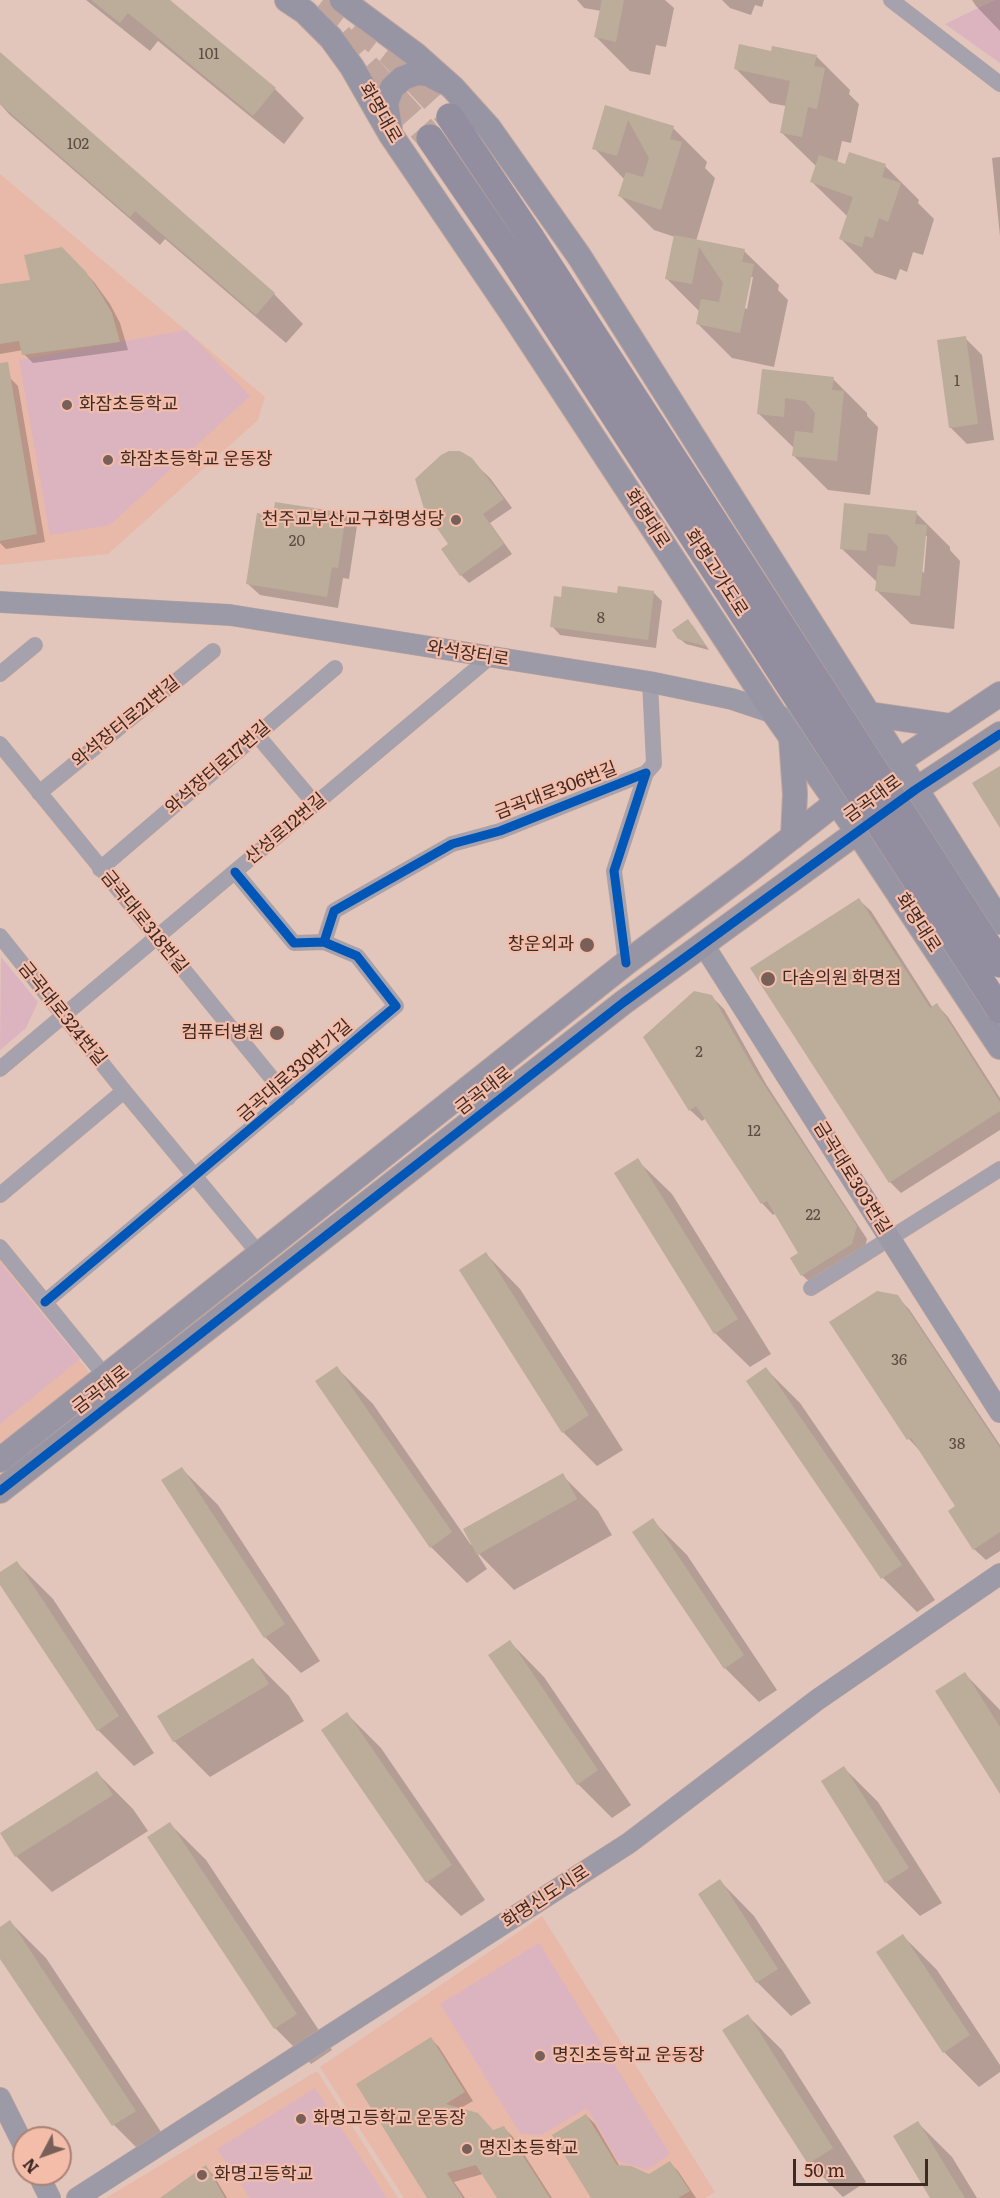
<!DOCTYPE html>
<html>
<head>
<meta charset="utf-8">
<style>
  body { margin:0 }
  #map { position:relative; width:1000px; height:2198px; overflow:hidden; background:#e2c5bb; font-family:Literata,serif }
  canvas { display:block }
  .north { position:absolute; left:12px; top:2126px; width:60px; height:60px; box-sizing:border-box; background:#f3bdaa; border:2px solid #ab8274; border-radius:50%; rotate:229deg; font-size:16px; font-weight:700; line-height:24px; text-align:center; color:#3f2a23 }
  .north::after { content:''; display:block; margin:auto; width:21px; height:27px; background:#786058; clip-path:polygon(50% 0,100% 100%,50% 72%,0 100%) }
  .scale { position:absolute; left:793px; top:2159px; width:135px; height:27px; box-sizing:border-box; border:3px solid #3f2a23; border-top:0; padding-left:8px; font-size:18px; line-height:21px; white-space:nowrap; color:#3f2a23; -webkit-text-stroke:4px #f3bdaa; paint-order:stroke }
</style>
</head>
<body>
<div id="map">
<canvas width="1000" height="2198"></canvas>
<div class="north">N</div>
<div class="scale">50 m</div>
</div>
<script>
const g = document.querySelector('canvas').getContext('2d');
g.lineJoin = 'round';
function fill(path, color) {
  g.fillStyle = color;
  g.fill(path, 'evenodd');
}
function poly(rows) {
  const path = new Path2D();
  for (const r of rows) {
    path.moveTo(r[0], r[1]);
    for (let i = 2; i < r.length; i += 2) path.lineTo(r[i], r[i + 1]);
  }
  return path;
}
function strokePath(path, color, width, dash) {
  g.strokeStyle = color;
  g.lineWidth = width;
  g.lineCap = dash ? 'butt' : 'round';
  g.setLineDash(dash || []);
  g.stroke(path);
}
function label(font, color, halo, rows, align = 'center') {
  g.font = font + ' Literata,"Noto Sans KR",serif';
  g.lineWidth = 4.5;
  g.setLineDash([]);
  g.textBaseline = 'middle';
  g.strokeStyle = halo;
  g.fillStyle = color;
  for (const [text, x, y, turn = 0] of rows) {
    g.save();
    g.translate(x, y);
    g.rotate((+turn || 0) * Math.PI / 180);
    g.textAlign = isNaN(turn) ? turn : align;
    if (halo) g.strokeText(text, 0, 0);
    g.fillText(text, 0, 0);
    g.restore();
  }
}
const built = poly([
  [0,174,265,397,258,420,108,554,0,565],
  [0,1260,93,1377,0,1449],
  [542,1916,715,2192,705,2198,404,2198,320,2067],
  [317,2071,398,2198,106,2198]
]);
const green = poly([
  [995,0,1000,0,1000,63,945,24],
  [186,330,250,396,110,525,50,535,19,360],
  [1,957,38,1002,26,1028,0,1050],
  [0,1263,80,1359,0,1424],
  [539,1943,670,2154,647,2170,618,2161,587,2108,541,2135,520,2133,440,2004],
  [315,2088,387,2198,250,2198,217,2149]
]);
const shadow = poly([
  [86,0,167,0,275,89,304,118,284,144,158,41,150,51],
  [577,0,665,0,674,8,666,47,656,45,650,75,630,71,596,37,601,11,584,8],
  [722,0,764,0,762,7,755,5,751,15,730,8],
  [972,0,1000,0,1000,31,976,6],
  [772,52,816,56,850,90,849,94,859,104,851,143,842,141,837,163,846,166,885,166,919,200,918,203,934,219,923,255,913,252,907,272,900,269,896,280,875,273,841,239,848,217,812,182,817,167,781,132,786,106,770,103,736,69],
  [0,63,274,294,303,324,286,343,165,239,160,245,10,115,0,104],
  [606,107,673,128,707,162,705,168,715,178,696,241,744,251,779,285,778,290,788,300,774,367,732,358,698,324,700,312,667,279,675,237,654,230,620,196,625,180,594,148],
  [750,277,753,277,747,309,744,308],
  [1000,157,1000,236,992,158],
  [61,248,94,282,110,304,120,323,128,350,33,363,24,354,23,350,0,354,0,286,32,281],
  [965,338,982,355,994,440,967,444,950,427],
  [763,371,833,379,867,413,867,416,878,427,870,495,828,490,794,456,794,448,759,414],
  [10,378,18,386,45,542,6,549,0,543,0,379],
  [471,460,490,478,512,508,490,523,512,554,469,583,461,575],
  [846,505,916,513,950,547,950,550,960,561,954,629,911,624,876,590,877,582,841,548],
  [924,536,927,536,924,573,921,570],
  [345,514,357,526,349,579,343,578,338,608,260,595,248,584,274,517],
  [653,592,662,601,656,648,560,635,552,626,618,595],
  [687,621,693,626,709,650,686,644,679,638],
  [859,900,871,911,933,1008,937,1005,948,1017,1000,1098,1000,1130,901,1193,890,1182],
  [712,997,724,1009,766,1084,867,1239,863,1256,814,1286,802,1275,800,1253,776,1213,773,1215,762,1203,706,1118,702,1121,690,1110],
  [637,1160,672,1194,771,1354,750,1367,715,1333],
  [486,1254,520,1289,623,1450,597,1466,563,1432],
  [897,1297,909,1309,1000,1445,1000,1551,986,1560,974,1549,957,1506,920,1451,909,1439,832,1323],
  [337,1368,373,1404,471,1545,562,1475,598,1511,612,1535,514,1590,479,1554,478,1555,487,1569,467,1583,431,1547],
  [766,1369,800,1403,935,1600,917,1612,883,1578,748,1382],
  [182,1469,218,1505,320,1661,301,1673,265,1637],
  [652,1520,687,1555,777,1690,759,1702,725,1668],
  [17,1563,53,1599,154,1753,134,1766,98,1730,0,1582,0,1574],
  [510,1642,544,1677,631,1805,612,1818,578,1784],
  [253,1660,289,1696,304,1721,210,1777,174,1741],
  [965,1674,1000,1710,1000,1791],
  [347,1714,381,1748,485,1900,461,1916,427,1882],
  [844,1768,878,1802,942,1903,920,1916,886,1882],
  [97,1773,133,1809,148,1831,52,1892,16,1856,2,1834],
  [170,1824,206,1860,332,2050,311,2064,275,2028],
  [720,1881,754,1916,811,2003,791,2016,757,1982],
  [10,1922,46,1958,171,2147,150,2161,114,2125,0,1957,0,1929],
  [903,1936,937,1970,1000,2065,1000,2072,979,2087,944,2052,878,1952],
  [748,2016,782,2050,866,2182,843,2197,809,2163],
  [431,2039,439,2047,473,2101,459,2109,494,2132,504,2128,513,2137,552,2198,499,2198,483,2174,454,2182,465,2198,429,2198],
  [586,2115,595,2124,620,2167,649,2176,670,2163,678,2171,696,2198,592,2198],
  [918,2123,952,2157,977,2198,932,2198],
  [206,2167,214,2176,227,2198,162,2198]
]);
const building = poly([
  [91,0,170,0,276,88,253,116,128,13,120,23],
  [602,0,624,0,616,42,594,37],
  [739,44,771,51,772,46,817,55,814,66,825,68,817,109,808,107,802,137,780,133,790,81,734,69],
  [0,52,275,293,256,315,135,211,130,217,0,104],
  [605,105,674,126,670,139,682,142,661,210,618,196,626,172,643,177,649,158,628,120,617,156,592,149],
  [849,152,886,164,882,177,901,183,888,222,879,218,873,238,865,236,862,247,839,239,853,197,810,182,819,155,845,164],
  [674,235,745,249,742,262,754,264,740,333,696,324,701,299,719,302,723,283,699,247,692,284,665,279],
  [62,247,86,272,101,294,112,313,120,342,22,355,19,341,0,344,0,284,30,280,24,255],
  [966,336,978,424,949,428,937,340],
  [8,362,37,534,0,541,0,363],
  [762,369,834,377,832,390,844,391,837,461,792,456,795,431,813,433,815,413,805,401,785,398,784,417,757,414],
  [449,451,460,451,472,458,504,499,483,514,504,544,460,576,441,549,448,544,424,509,415,479,441,455],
  [275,502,346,513,338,568,332,567,327,597,246,584,257,513,273,516],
  [844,503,917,511,915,524,927,525,920,596,875,591,878,565,895,567,898,547,888,535,868,533,866,551,840,549],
  [562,586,617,593,618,586,654,591,648,640,550,627,554,596,561,597],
  [688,619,706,646,678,639,672,630],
  [1000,766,1000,828,972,783],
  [859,898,930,1008,937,1003,1000,1102,1000,1111,889,1183,750,968],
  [694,991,712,995,755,1071,857,1226,852,1244,801,1276,790,1258,798,1253,767,1201,761,1204,696,1106,689,1111,643,1037],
  [638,1158,738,1319,714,1334,614,1173],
  [486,1252,589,1415,562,1433,459,1270],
  [877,1291,898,1295,1000,1448,1000,1532,973,1550,948,1511,955,1506,911,1438,907,1440,829,1322],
  [337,1366,452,1532,430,1548,315,1381],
  [766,1367,902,1565,881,1579,746,1381],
  [182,1467,285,1624,264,1638,161,1480],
  [563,1473,577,1499,477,1555,463,1529],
  [653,1518,744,1655,724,1669,632,1532],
  [17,1561,119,1716,97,1731,0,1585,0,1572],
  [510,1640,598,1770,577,1785,488,1655],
  [253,1658,269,1684,173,1742,157,1716],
  [965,1672,1000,1727,1000,1794,935,1691],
  [347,1712,452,1865,426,1883,321,1730],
  [844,1766,909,1868,885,1883,821,1781],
  [97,1771,113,1795,15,1857,0,1833],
  [170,1822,297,2014,274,2029,147,1837],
  [720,1879,778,1969,756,1983,698,1894],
  [10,1920,136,2111,112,2126,0,1959,0,1927],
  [903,1934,970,2035,943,2053,876,1952],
  [748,2014,833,2148,808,2164,722,2030],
  [431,2037,465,2092,446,2104,478,2113,493,2130,504,2126,550,2198,497,2198,476,2165,447,2173,463,2198,427,2198,356,2084],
  [586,2114,617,2165,631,2166,649,2174,670,2161,690,2191,678,2198,591,2198,552,2135],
  [918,2121,965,2198,930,2198,893,2136],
  [206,2165,225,2198,160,2198,178,2185]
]);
const highwayTunnel = poly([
  [323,0,390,52,450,117],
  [339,36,430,138]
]);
const street = poly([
  [891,0,1000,84],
  [0,674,35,645],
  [257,735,315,804],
  [0,744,288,1098],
  [646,773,654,764,650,682],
  [39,793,213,651],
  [100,869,335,668],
  [0,936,124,1091,260,1255],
  [324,942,334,911,452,844,500,831,646,773,614,871,626,963],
  [0,1069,489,658],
  [0,1195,124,1091],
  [0,1247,106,1377],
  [811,1288,1000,1169],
  [45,1302,396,1006,357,956,324,942,294,943,235,872]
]);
const secondary = poly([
  [0,602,230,615,650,682,732,699,774,713,825,740],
  [703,944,1000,1412],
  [0,2098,24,2146],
  [38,2174,50,2198],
  [77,2198,629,1843,817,1700,1000,1574]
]);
const primary = poly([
  [287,0,305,12,331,38,352,67,391,135,513,315,774,713,857,831,1000,1047],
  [342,0,416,55,453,88,489,128,579,256,1000,922],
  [390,129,386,103,392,88,403,78,417,73,428,74,443,82],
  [868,714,951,726],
  [791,738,795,794,793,837],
  [0,1460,626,963,749,871,837,802,1000,694],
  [0,1491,624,1002,915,790,1000,734]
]);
const highway = poly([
  [450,117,531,238],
  [430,138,510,255]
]);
const highwayBridge = poly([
  [531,238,1000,964],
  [510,255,1000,1010]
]);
const cycleway = poly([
  [324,942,334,911,452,844,500,831,646,773,614,871,626,963],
  [45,1302,396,1006,357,956,324,942,294,943,235,872],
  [0,1491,624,1002,915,790,1000,734]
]);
const markers = [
  [67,405,6,"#786058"],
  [108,460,6,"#786058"],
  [456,520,6,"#786058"],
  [587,945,8,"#786058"],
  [768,979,8,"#786058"],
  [277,1033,8,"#786058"],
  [540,2056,6,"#786058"],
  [301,2119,6,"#786058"],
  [467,2149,6,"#786058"],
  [202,2175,6,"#786058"]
];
const numberNames = [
  ["101",209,55],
  ["102",78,145],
  ["1",957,382],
  ["20",297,542],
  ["8",601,619],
  ["2",699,1053],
  ["12",754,1132],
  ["22",813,1216],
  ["36",899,1361],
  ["38",957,1445]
];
const streetNames = [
  ["화명대로",380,113,60],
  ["화명대로",647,519,57],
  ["화명고가도로",716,573,57],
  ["와석장터로",468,654,9],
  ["와석장터로21번길",126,722,-39],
  ["와석장터로17번길",218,768,-41],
  ["금곡대로306번길",556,791,-21],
  ["금곡대로",873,799,-36],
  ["산성로12번길",286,829,-40],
  ["금곡대로318번길",144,922,51],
  ["화명대로",918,923,57],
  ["금곡대로324번길",62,1014,51],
  ["금곡대로330번가길",295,1071,-41],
  ["금곡대로",484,1091,-38],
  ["금곡대로303번길",852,1178,58],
  ["금곡대로",101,1390,-38],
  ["화명신도시로",546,1897,-33]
];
const poiNames = [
  ["화잠초등학교",79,405],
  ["화잠초등학교 운동장",120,460],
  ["천주교부산교구화명성당",444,520,"right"],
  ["창운외과",574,945,"right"],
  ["다솜의원 화명점",782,979],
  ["컴퓨터병원",264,1033,"right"],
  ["명진초등학교 운동장",552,2056],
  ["화명고등학교 운동장",313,2119],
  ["명진초등학교",479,2149],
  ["화명고등학교",214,2175]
];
fill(built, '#e8b9a9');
fill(green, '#dcb4c0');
fill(shadow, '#0003');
fill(building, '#bcac9a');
strokePath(highwayTunnel, '#c1a69d', 27, [27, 14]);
strokePath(street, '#bba49d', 16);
strokePath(secondary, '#bba49d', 22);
strokePath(primary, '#bba49d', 26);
strokePath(highway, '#bba49d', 28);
strokePath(street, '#a5a1ad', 15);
strokePath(secondary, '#9d9aa7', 21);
strokePath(primary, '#9794a4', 24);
strokePath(highway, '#928ea0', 27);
strokePath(highwayBridge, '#bba49d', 28, []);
strokePath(highwayBridge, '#928ea0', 27);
strokePath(cycleway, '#0057b8', 9);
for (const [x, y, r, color] of markers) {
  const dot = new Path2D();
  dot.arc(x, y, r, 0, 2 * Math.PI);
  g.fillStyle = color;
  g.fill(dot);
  strokePath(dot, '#f3bdaa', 2);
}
label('15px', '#5e4a41', null, numberNames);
label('18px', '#3f2a23', '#f3bdaa', streetNames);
label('18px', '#3f2a23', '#f3bdaa', poiNames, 'left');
</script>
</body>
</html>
